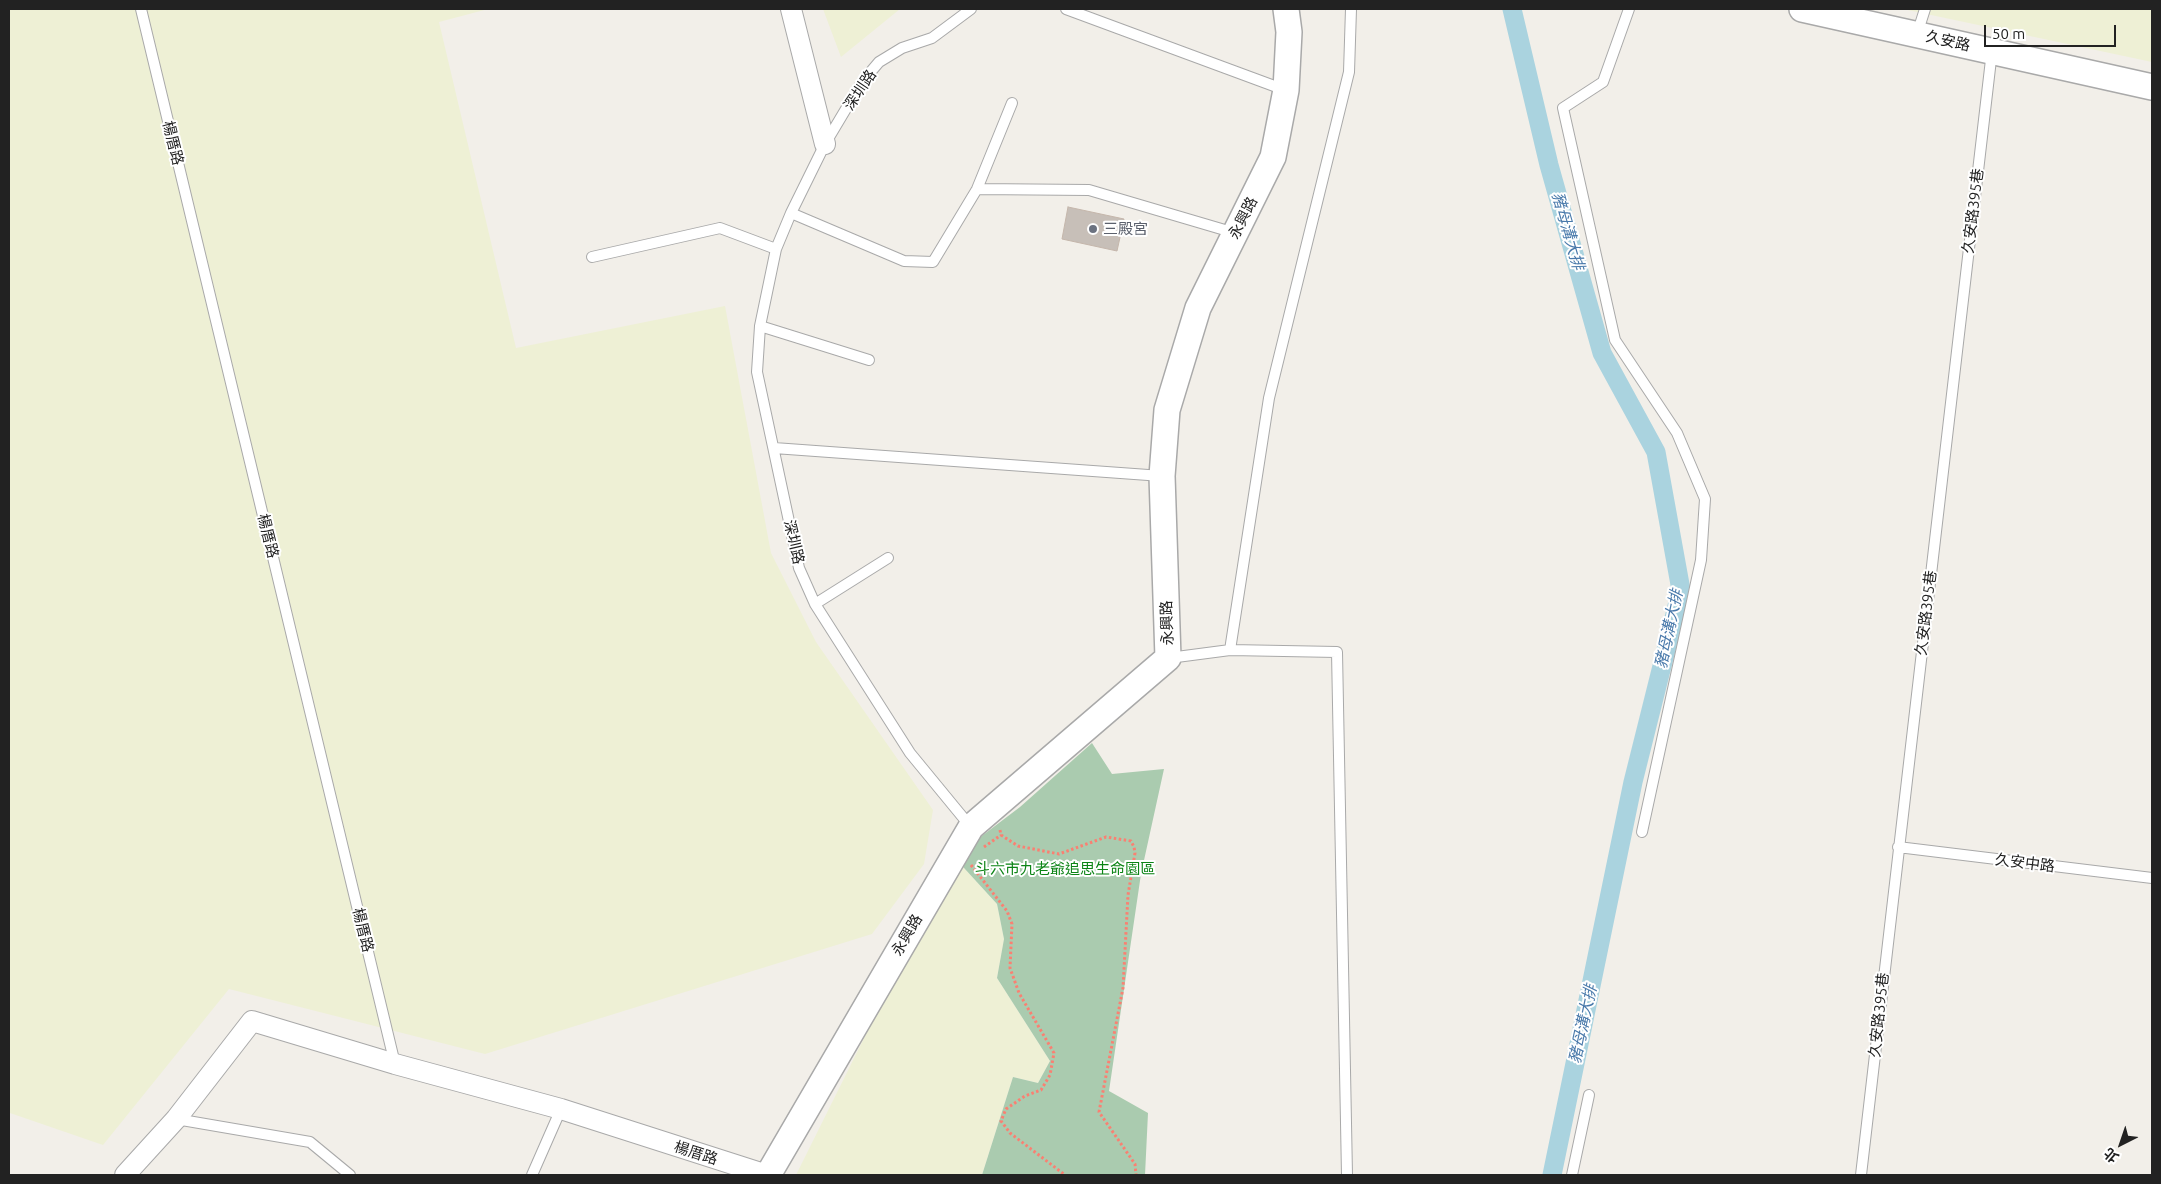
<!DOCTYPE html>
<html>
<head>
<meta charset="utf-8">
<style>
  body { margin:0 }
  #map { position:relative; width:2161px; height:1184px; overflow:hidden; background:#f2efe9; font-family:Ubuntu,"Noto Sans TC",sans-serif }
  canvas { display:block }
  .frame { position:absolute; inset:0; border:10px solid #222; pointer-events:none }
  .north { position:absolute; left:2096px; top:1119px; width:50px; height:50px; -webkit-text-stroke:4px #fff; paint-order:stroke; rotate:221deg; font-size:14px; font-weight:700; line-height:20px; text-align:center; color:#222 }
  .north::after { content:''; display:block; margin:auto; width:18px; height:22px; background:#222; clip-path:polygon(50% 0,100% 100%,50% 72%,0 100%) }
  .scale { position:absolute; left:1984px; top:25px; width:132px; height:22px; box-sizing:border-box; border:2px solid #222; border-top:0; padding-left:6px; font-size:15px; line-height:18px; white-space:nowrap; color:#222; -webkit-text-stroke:4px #fff; paint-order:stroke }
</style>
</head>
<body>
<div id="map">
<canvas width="2161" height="1184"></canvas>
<div class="frame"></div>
<div class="north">北</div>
<div class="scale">50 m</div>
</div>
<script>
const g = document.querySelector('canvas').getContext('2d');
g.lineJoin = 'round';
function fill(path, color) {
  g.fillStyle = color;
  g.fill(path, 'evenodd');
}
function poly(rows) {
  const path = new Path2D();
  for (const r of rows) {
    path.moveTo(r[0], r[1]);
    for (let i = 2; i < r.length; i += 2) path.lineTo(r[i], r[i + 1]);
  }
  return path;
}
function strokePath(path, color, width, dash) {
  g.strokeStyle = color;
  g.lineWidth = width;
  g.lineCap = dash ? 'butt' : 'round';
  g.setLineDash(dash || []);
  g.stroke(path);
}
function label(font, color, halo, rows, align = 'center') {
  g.font = font + ' Ubuntu,"Noto Sans TC",sans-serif';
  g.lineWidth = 4;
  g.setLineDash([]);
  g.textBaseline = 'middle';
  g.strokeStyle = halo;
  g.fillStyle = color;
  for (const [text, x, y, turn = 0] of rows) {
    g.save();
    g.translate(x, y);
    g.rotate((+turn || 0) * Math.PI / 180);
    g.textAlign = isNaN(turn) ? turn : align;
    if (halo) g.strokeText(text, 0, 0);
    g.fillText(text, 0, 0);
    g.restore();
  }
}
const farmland = poly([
  [9,9,488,9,439,22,516,348,725,306,771,553,816,642,933,810,924,864,872,934,485,1054,229,989,103,1145,10,1113,9,1114],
  [823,9,900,9,841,57],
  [1903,9,2152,9,2152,62],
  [954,857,997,904,1004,939,997,978,1050,1061,1038,1083,1013,1077,982,1175,796,1175]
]);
const cemetery = poly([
  [1092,743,1112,774,1164,769,1141,874,1109,1091,1148,1113,1145,1175,982,1175,1013,1077,1038,1083,1050,1061,997,978,1004,939,997,904,954,857,1020,807]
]);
const canal = poly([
  [1512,9,1549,165,1602,353,1656,452,1681,590,1633,782,1552,1175]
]);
const building = poly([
  [1068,207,1124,219,1117,251,1062,239,1068,207]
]);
const path = poly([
  [1000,830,1001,835,1018,846,1059,854,1106,837,1131,841,1134,847,1135,853,1128,895,1123,988,1099,1112,1135,1164,1136,1175],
  [984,847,1001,835],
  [971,865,1007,911,1012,924,1010,968,1019,993,1054,1053,1050,1075,1041,1090,1025,1096,1006,1109,1001,1121,1010,1133,1065,1175]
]);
const service = poly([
  [141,9,395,1064],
  [1066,9,1285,90],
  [1629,9,1603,82,1563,108,1615,340,1677,433,1705,499,1701,560,1642,832],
  [1917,34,1925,9],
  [977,189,1089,190,1235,233],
  [791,213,904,261,933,262,977,189,1012,103],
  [592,257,720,228,776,249],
  [760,326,869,360],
  [774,448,1162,476],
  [815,604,888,558],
  [1230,650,1269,398,1349,72,1351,9],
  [1169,658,1230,650,1337,652,1347,1175],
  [970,826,910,753,815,604,799,568,757,372,760,326,776,249,791,213,825,144,862,82,879,62,902,48,932,38,971,9],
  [1898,847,2152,878],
  [176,1119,310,1142,350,1175],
  [532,1175,561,1109],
  [1572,1175,1589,1095],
  [1861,1175,1992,51]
]);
const minor = poly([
  [791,9,825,144],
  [125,1175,176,1119,252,1021,395,1064,561,1109,767,1175]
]);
const tertiary = poly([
  [1802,9,2152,87],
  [768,1175,971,827,1168,658,1162,476,1167,410,1198,308,1273,157,1286,90,1289,32,1286,9]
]);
const markers = [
  [1093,229,5,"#6b7280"]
];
const streetNames = [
  ["久安路",1948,41,13],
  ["深圳路",860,90,-56],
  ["楊厝路",173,143,76],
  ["久安路395巷",1973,211,-83],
  ["永興路",1243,218,-63],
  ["楊厝路",268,536,76],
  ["深圳路",794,542,77],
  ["久安路395巷",1926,613,-83],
  ["永興路",1167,623,-92],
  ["久安中路",2025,863,7],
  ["楊厝路",363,930,76],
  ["永興路",907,935,-60],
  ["久安路395巷",1879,1015,-84],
  ["楊厝路",696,1153,18]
];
const worshipNames = [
  ["三殿宮",1103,229]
];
const parkNames = [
  ["斗六市九老爺追思生命園區",1065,869]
];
const waterNames = [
  ["豬母溝大排",1568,231,74],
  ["豬母溝大排",1669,629,-78],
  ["豬母溝大排",1583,1024,-78]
];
fill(farmland, '#eef0d5');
fill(cemetery, '#aacbaf');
strokePath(canal, '#aad3df', 19);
fill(building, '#c7bfb8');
strokePath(building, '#c4b6ab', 1);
strokePath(service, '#a9a9a9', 12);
strokePath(minor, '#a9a9a9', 22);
strokePath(tertiary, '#a9a9a9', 28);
strokePath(path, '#fa8072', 3, [2.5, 2.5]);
strokePath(service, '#fff', 10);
strokePath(minor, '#fff', 20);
strokePath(tertiary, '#fff', 25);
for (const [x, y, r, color] of markers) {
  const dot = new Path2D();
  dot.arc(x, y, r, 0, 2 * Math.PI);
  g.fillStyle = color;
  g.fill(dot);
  strokePath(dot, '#fff', 2);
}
label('15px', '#222', '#fff', streetNames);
label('15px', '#5b616d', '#fff', worshipNames, 'left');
label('15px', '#0c8416', '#fff', parkNames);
label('italic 16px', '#4a7aab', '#fff', waterNames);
</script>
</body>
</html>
